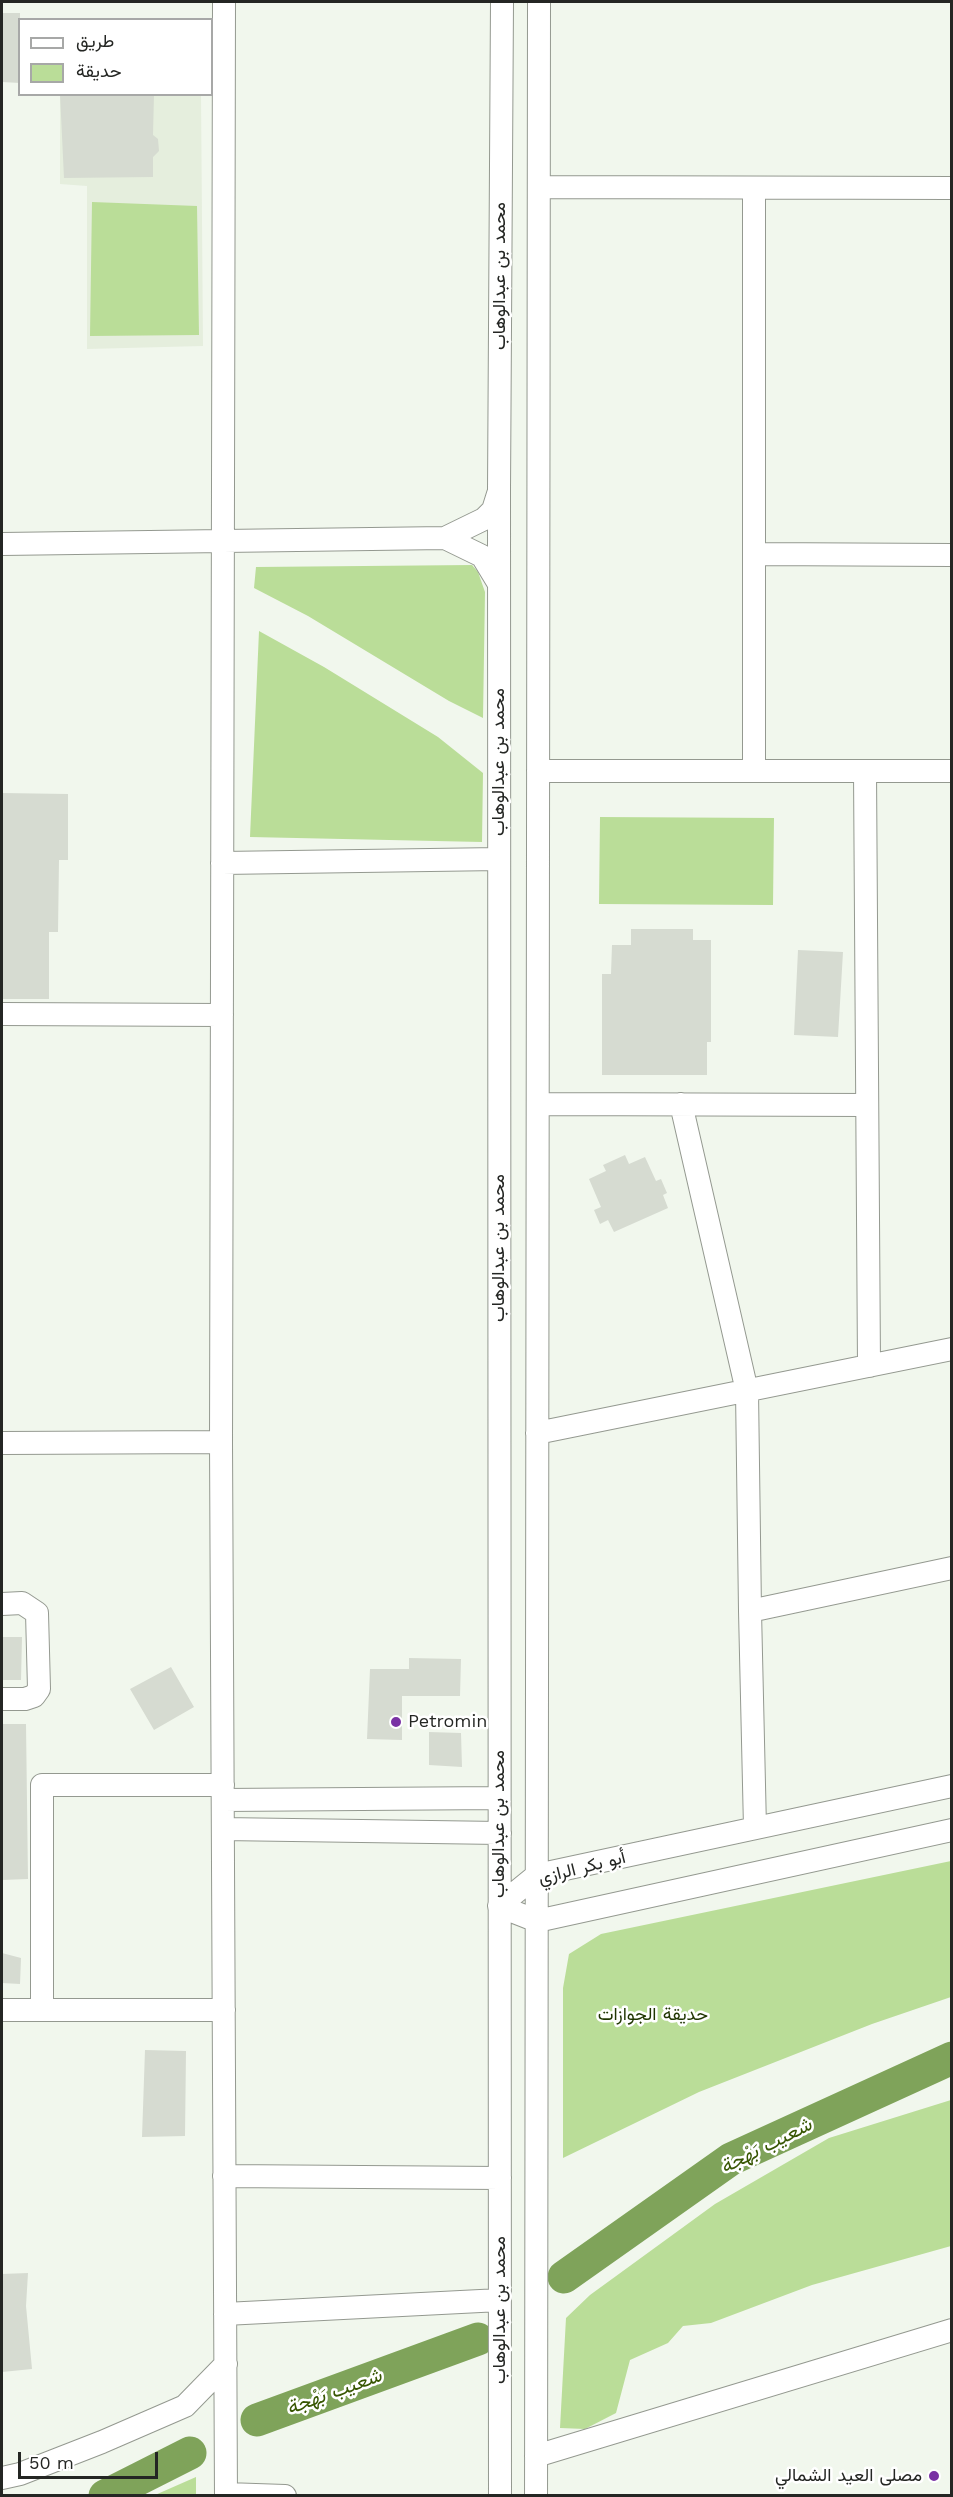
<!DOCTYPE html>
<html>
<head>
<meta charset="utf-8">
<style>
  body { margin:0 }
  #map { position:relative; width:953px; height:2497px; overflow:hidden; background:#f1f7ed; font-family:"Work Sans",Vazirmatn,sans-serif }
  canvas { display:block }
  .frame { position:absolute; inset:0; border:3px solid #242623; pointer-events:none }
  .legend { position:absolute; left:18px; top:18px; width:195px; height:78px; box-sizing:border-box; background:#fff; border:2px solid #a7a8a7; margin:0; padding:8px 10px; list-style:none; font-size:18px; color:#242623 }
  .legend li { display:flex; align-items:center; gap:12px; height:30px }
  .legend b { width:30px; border:2px solid #a7a8a7 }
  .scale { position:absolute; left:18px; top:2452px; width:140px; height:27px; box-sizing:border-box; border:3px solid #242623; border-top:0; padding-left:8px; font-size:18px; line-height:21px; white-space:nowrap; color:#242623; -webkit-text-stroke:4px #fff; paint-order:stroke }
</style>
</head>
<body>
<div id="map">
<canvas width="953" height="2497"></canvas>
<div class="frame"></div>
<ul class="legend">
<li><b style="height:8px;background:#fff"></b>طريق</li>
<li><b style="height:16px;background:#badd98"></b>حديقة</li>
</ul>
<div class="scale">50 m</div>
</div>
<script>
const g = document.querySelector('canvas').getContext('2d');
g.lineJoin = 'round';
function fill(path, color) {
  g.fillStyle = color;
  g.fill(path, 'evenodd');
}
function poly(rows) {
  const path = new Path2D();
  for (const r of rows) {
    path.moveTo(r[0], r[1]);
    for (let i = 2; i < r.length; i += 2) path.lineTo(r[i], r[i + 1]);
  }
  return path;
}
function strokePath(path, color, width, dash) {
  g.strokeStyle = color;
  g.lineWidth = width;
  g.lineCap = dash ? 'butt' : 'round';
  g.setLineDash(dash || []);
  g.stroke(path);
}
function label(font, color, halo, rows, align = 'center') {
  g.font = font + ' "Work Sans",Vazirmatn,sans-serif';
  g.lineWidth = 5;
  g.setLineDash([]);
  g.textBaseline = 'middle';
  g.strokeStyle = halo;
  g.fillStyle = color;
  for (const [text, x, y, turn = 0] of rows) {
    g.save();
    g.translate(x, y);
    g.rotate((+turn || 0) * Math.PI / 180);
    g.textAlign = isNaN(turn) ? turn : align;
    if (halo) g.strokeText(text, 0, 0);
    g.fillText(text, 0, 0);
    g.restore();
  }
}
const built = poly([
  [60,95,201,95,203,346,87,349,87,186,60,184]
]);
const green = poly([
  [92,202,197,206,199,335,90,336],
  [472,565,478,572,485,592,483,718,449,701,308,616,254,588,256,567],
  [259,631,324,667,438,737,483,773,482,842,250,837],
  [600,817,774,818,773,905,599,904],
  [951,1861,951,1997,872,2024,699,2092,563,2158,563,1988,569,1954,601,1934],
  [951,2100,951,2246,812,2285,711,2323,683,2326,668,2343,630,2360,616,2413,585,2429,560,2428,566,2318,590,2295,715,2204,829,2138],
  [196,2477,196,2495,155,2495]
]);
const river = poly([
  [564,2277,731,2159,952,2058],
  [257,2420,478,2339],
  [105,2496,190,2453]
]);
const building = poly([
  [2,13,20,13,20,83,2,82],
  [60,94,154,94,153,135,158,139,159,151,153,157,153,177,64,178],
  [2,793,68,794,68,860,59,860,58,932,49,932,49,999,2,999],
  [631,929,693,929,693,940,711,940,711,1042,707,1042,707,1075,602,1075,602,974,611,974,612,945,631,945],
  [798,950,843,952,838,1037,794,1035],
  [625,1155,629,1164,645,1157,656,1181,661,1179,667,1193,663,1195,668,1208,614,1232,608,1220,600,1224,594,1210,601,1207,589,1179,606,1171,603,1165],
  [2,1637,22,1637,21,1680,2,1680],
  [409,1658,461,1659,460,1696,402,1696,402,1740,367,1739,370,1669,409,1669],
  [171,1667,194,1707,154,1730,130,1689],
  [2,1724,26,1724,28,1879,2,1880],
  [429,1732,461,1733,462,1767,429,1765],
  [2,1953,21,1958,20,1984,2,1983],
  [145,2050,186,2051,185,2136,142,2137],
  [28,2273,26,2306,32,2369,2,2372,2,2274]
]);
const minor = poly([
  [224,2,221,1442,226,2496],
  [539,187,952,188],
  [498,494,493,510,484,519,445,538,482,556,499,584],
  [2,544,445,538],
  [754,554,952,555],
  [538,771,952,771],
  [754,771,754,188],
  [865,771,869,1366],
  [222,863,499,859],
  [2,1014,222,1015],
  [538,1104,867,1105],
  [681,1104,747,1391,750,1611,755,1828],
  [537,1433,952,1349],
  [2,1443,221,1442],
  [2,1604,22,1603,37,1613,39,1689,34,1696,25,1699,2,1699],
  [750,1611,952,1568],
  [952,1786,537,1875,499,1906,537,1921,952,1830],
  [223,1800,499,1798],
  [223,1829,500,1833],
  [2,2010,224,2010],
  [42,2010,42,1785,223,1785],
  [224,2176,500,2178],
  [225,2314,500,2300],
  [536,2456,952,2330],
  [2,2478,20,2474,102,2442,185,2406,226,2364],
  [226,2494,285,2496],
  [500,2496,499,489,502,2],
  [536,2496,539,2]
]);
const markers = [
  [396,1722,6,"#7931a4"],
  [934,2476,6,"#7931a4"]
];
const streetNames = [
  ["محمد بن عبدالوهاب",500,276,-90],
  ["محمد بن عبدالوهاب",499,762,-90],
  ["محمد بن عبدالوهاب",499,1248,-90],
  ["محمد بن عبدالوهاب",499,1824,-90],
  ["أبو بكر الرازي",582,1868,-14],
  ["محمد بن عبدالوهاب",500,2310,-90]
];
const poiNames = [
  ["Petromin",408,1722],
  ["مصلى العيد الشمالي",922,2476,"right"]
];
const parkNames = [
  ["حديقة الجوازات",653,2015]
];
const waterNames = [
  ["شعيب بَهْجة",766,2146,-27],
  ["شعيب بَهْجة",334,2392,-20]
];
fill(built, '#e5eedd');
fill(green, '#badd98');
strokePath(river, '#7fa35a', 33);
fill(building, '#d6dbd1');
strokePath(minor, '#949990', 24);
strokePath(minor, '#fff', 22);
for (const [x, y, r, color] of markers) {
  const dot = new Path2D();
  dot.arc(x, y, r, 0, 2 * Math.PI);
  g.fillStyle = color;
  g.fill(dot);
  strokePath(dot, '#fff', 2);
}
label('18px', '#242623', '#fff', streetNames);
label('18px', '#242623', '#fff', poiNames, 'left');
label('18px', '#1f3500', '#fff', parkNames);
label('italic 20px', '#375602', '#fff', waterNames);
</script>
</body>
</html>
